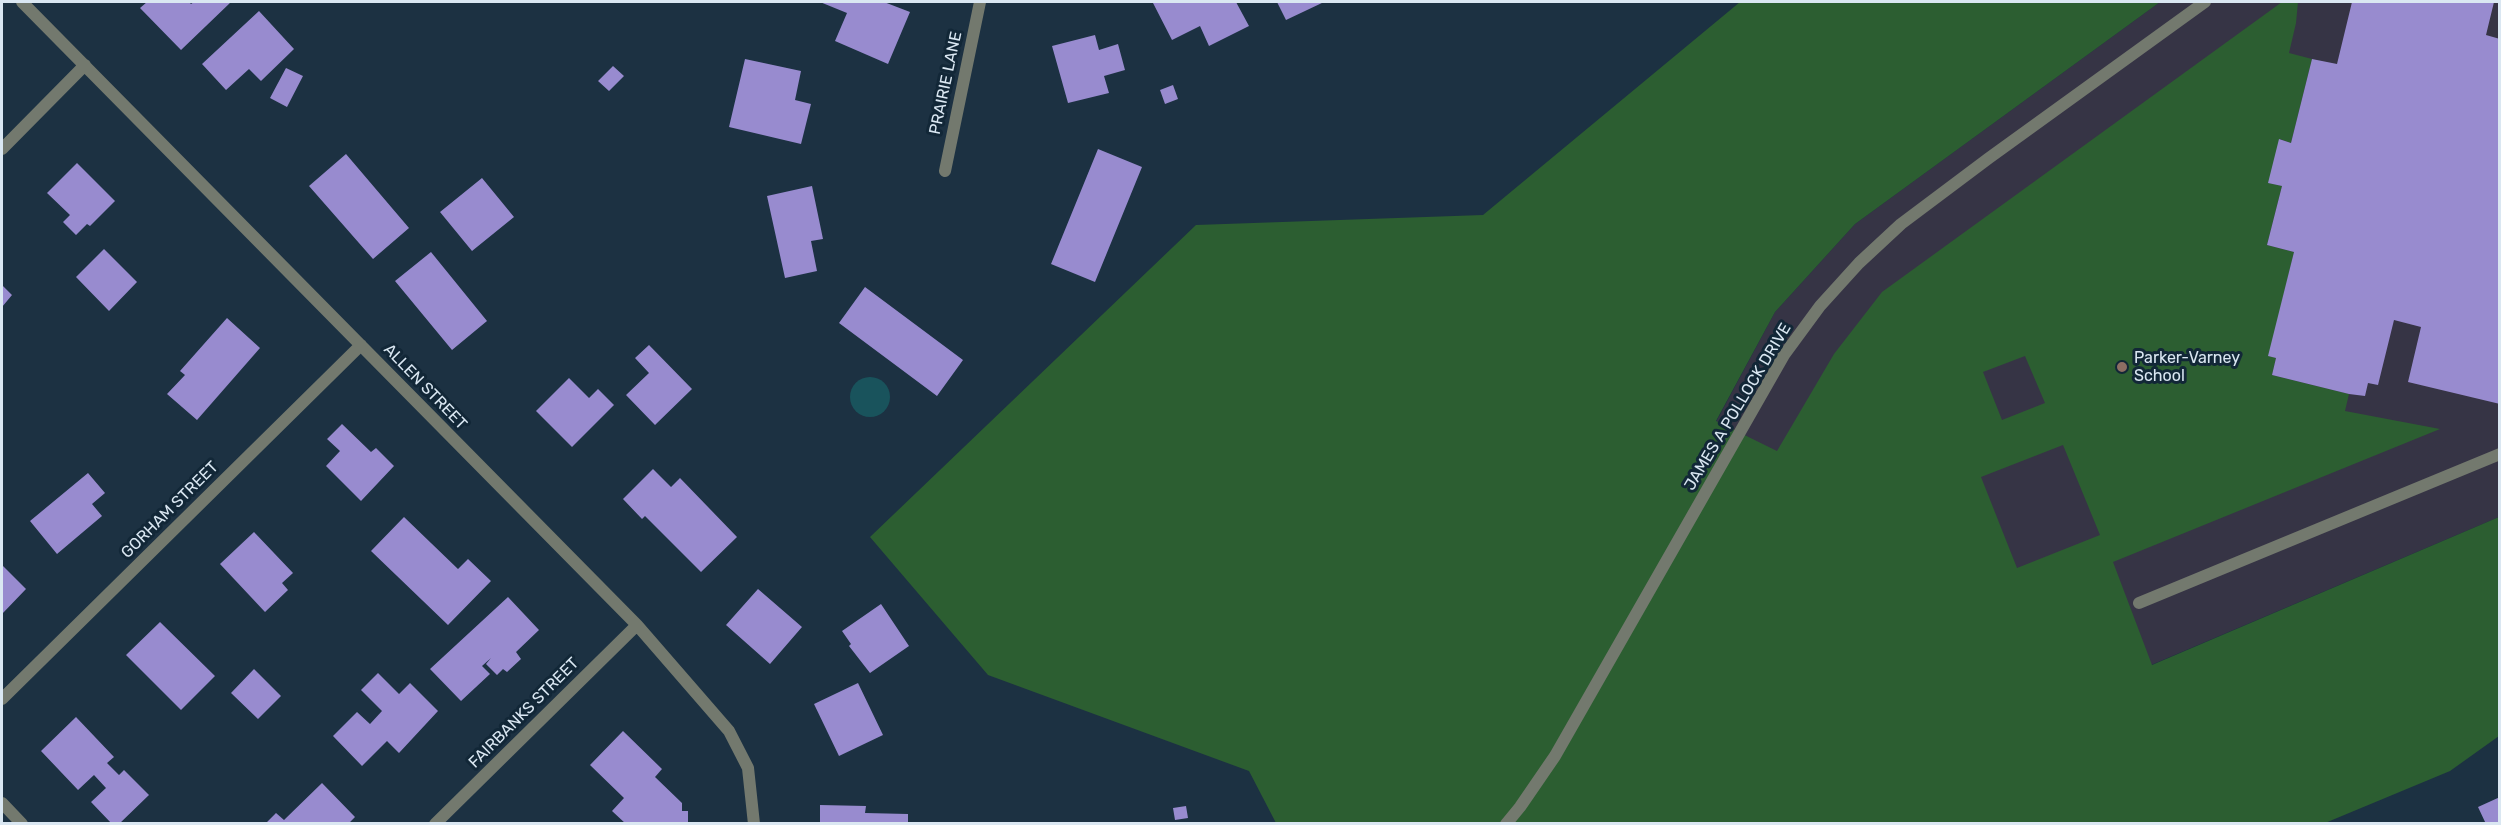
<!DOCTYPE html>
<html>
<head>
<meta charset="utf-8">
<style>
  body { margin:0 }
  #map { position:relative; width:2501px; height:825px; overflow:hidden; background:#1c3142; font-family:Rubik,sans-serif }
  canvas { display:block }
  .frame { position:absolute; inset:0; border:3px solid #dae7f2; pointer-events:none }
</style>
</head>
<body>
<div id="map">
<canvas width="2501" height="825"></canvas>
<div class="frame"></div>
</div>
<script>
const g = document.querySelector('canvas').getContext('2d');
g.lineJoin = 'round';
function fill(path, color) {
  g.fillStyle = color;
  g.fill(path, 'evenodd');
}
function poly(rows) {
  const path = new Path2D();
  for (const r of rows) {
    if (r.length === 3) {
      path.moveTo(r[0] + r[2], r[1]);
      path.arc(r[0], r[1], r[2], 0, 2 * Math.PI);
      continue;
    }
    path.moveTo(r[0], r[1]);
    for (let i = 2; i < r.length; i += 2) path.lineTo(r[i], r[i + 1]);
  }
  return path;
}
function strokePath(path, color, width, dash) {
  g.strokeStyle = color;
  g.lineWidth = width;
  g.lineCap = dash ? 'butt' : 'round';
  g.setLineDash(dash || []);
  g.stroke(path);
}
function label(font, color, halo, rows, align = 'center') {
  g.font = font + ' Rubik,sans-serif';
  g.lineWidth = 6;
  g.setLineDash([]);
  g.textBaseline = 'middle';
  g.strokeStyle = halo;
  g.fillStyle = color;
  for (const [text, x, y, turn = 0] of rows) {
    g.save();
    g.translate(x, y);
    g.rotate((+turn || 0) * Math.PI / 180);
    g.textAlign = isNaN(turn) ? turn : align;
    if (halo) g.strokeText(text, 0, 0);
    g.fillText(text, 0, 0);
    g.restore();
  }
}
const education = poly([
  [2160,2,2499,2,2499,517,2151,665,1716,422,1775,312,1855,224]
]);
const green = poly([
  [1740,2,2160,2,1855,224,1775,312,1716,421,1777,451,1834,354,1882,292,2282,2,2298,2,2296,23,2289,53,2312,59,2291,143,2280,139,2269,183,2282,186,2267,245,2294,252,2269,356,2276,358,2272,375,2349,394,2345,411,2440,429,2113,562,2152,665,2499,517,2499,736,2450,771,2325,823,1276,823,1249,771,988,675,870,537,1196,225,1483,215],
  [2025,356,2045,403,2002,420,1983,372],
  [2063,445,2100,535,2017,568,1981,477]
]);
const water = poly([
  [870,397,20]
]);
const building = poly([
  [147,2,189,2,191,4,194,2,231,2,181,50,140,8],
  [820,2,884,2,910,12,888,64,835,41,847,13],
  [1156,2,1236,2,1249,26,1209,46,1200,26,1172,40,1153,3],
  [1277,2,1324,2,1286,20],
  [2352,2,2494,2,2486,35,2500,39,2500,404,2408,382,2421,327,2394,320,2378,385,2368,383,2365,396,2349,394,2272,375,2276,358,2268,356,2294,252,2267,245,2282,186,2268,183,2279,139,2291,143,2312,59,2337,64],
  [259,11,294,49,261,81,249,69,226,90,202,64],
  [1095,35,1099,50,1118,44,1125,70,1104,76,1109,93,1068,103,1052,46],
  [745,59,801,71,795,100,811,104,801,144,729,127],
  [613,66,624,76,609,91,598,81],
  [286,68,303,76,287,107,270,98],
  [1173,85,1178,99,1165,104,1160,90],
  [1098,149,1142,167,1095,282,1051,264],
  [346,154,409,228,373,259,309,186],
  [77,163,115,201,90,226,87,224,76,235,63,222,70,215,47,193],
  [482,178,514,217,472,251,440,212],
  [812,186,823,239,811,241,817,271,785,278,767,196],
  [104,249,137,282,109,311,76,277],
  [431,252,487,321,452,350,395,281],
  [2,285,12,295,2,307],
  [865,287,963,360,937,396,839,323],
  [227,318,260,348,197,420,167,394,185,375,180,371],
  [649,345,692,389,655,425,626,395,649,373,635,358],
  [569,378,589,398,598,389,614,405,572,447,536,411],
  [342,424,371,452,376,448,394,466,361,501,326,466,340,451,327,439],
  [653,469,671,487,680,478,737,537,701,572,645,516,642,519,623,499],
  [88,473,105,493,92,504,102,516,57,554,30,521],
  [404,517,458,569,468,559,491,581,448,625,371,551],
  [254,532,293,573,282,583,288,590,265,612,220,564],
  [2,565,26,589,2,614],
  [758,589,802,627,770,664,726,625],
  [508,597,539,630,516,652,521,659,507,672,503,669,497,675,486,664,491,658,482,666,490,674,461,701,430,669],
  [881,604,909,646,870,673,849,646,851,644,842,631],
  [160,622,215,676,181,710,126,655],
  [254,669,281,696,258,719,231,693],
  [378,673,399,694,410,683,438,711,399,753,387,741,362,766,333,736,357,712,370,724,382,711,361,690],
  [858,683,883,735,839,756,814,704],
  [76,717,114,757,107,763,119,775,124,770,149,795,119,824,112,824,91,802,106,788,94,775,78,790,41,751],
  [623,731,662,769,655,777,682,803,682,811,688,811,688,824,626,824,612,811,624,798,590,765],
  [322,783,355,817,348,824,265,824,276,813,284,820],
  [2500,797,2500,824,2486,824,2478,807],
  [820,805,866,806,865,813,908,814,908,824,820,824],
  [1186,806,1188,818,1175,820,1173,808]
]);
const service = poly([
  [2139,603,2500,454]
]);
const minor = poly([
  [22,2,637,625,729,731,748,768,754,824],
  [2,149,85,65],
  [945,171,980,2],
  [2,699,361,345],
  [2,803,22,824],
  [435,824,637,625],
  [1506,824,1520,807,1555,756,1784,355,1820,306,1859,263,1901,224,1989,158,2205,2]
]);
const markers = [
  [2122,367,6,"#8d6e63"]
];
const streetNames = [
  ["PRAIRIE LANE",946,83,-78],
  ["ALLEN STREET",425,387,46],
  ["JAMES A POLLOCK DRIVE",1738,407,-59],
  ["GORHAM STREET",170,510,-45],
  ["FAIRBANKS STREET",524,713,-45]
];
const poiNames = [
  ["Parker-Varney",2134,358],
  ["School",2134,376]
];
fill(education, '#363445');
fill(green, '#2c5e31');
fill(water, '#19535c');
fill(building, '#988bcf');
strokePath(service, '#73796e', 12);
strokePath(minor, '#73796e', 12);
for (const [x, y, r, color] of markers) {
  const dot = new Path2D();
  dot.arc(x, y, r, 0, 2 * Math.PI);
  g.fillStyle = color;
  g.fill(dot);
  strokePath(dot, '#122737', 2);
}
label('16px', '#dae7f2', '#122737', streetNames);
label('16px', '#dae7f2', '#122737', poiNames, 'left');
</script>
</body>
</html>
